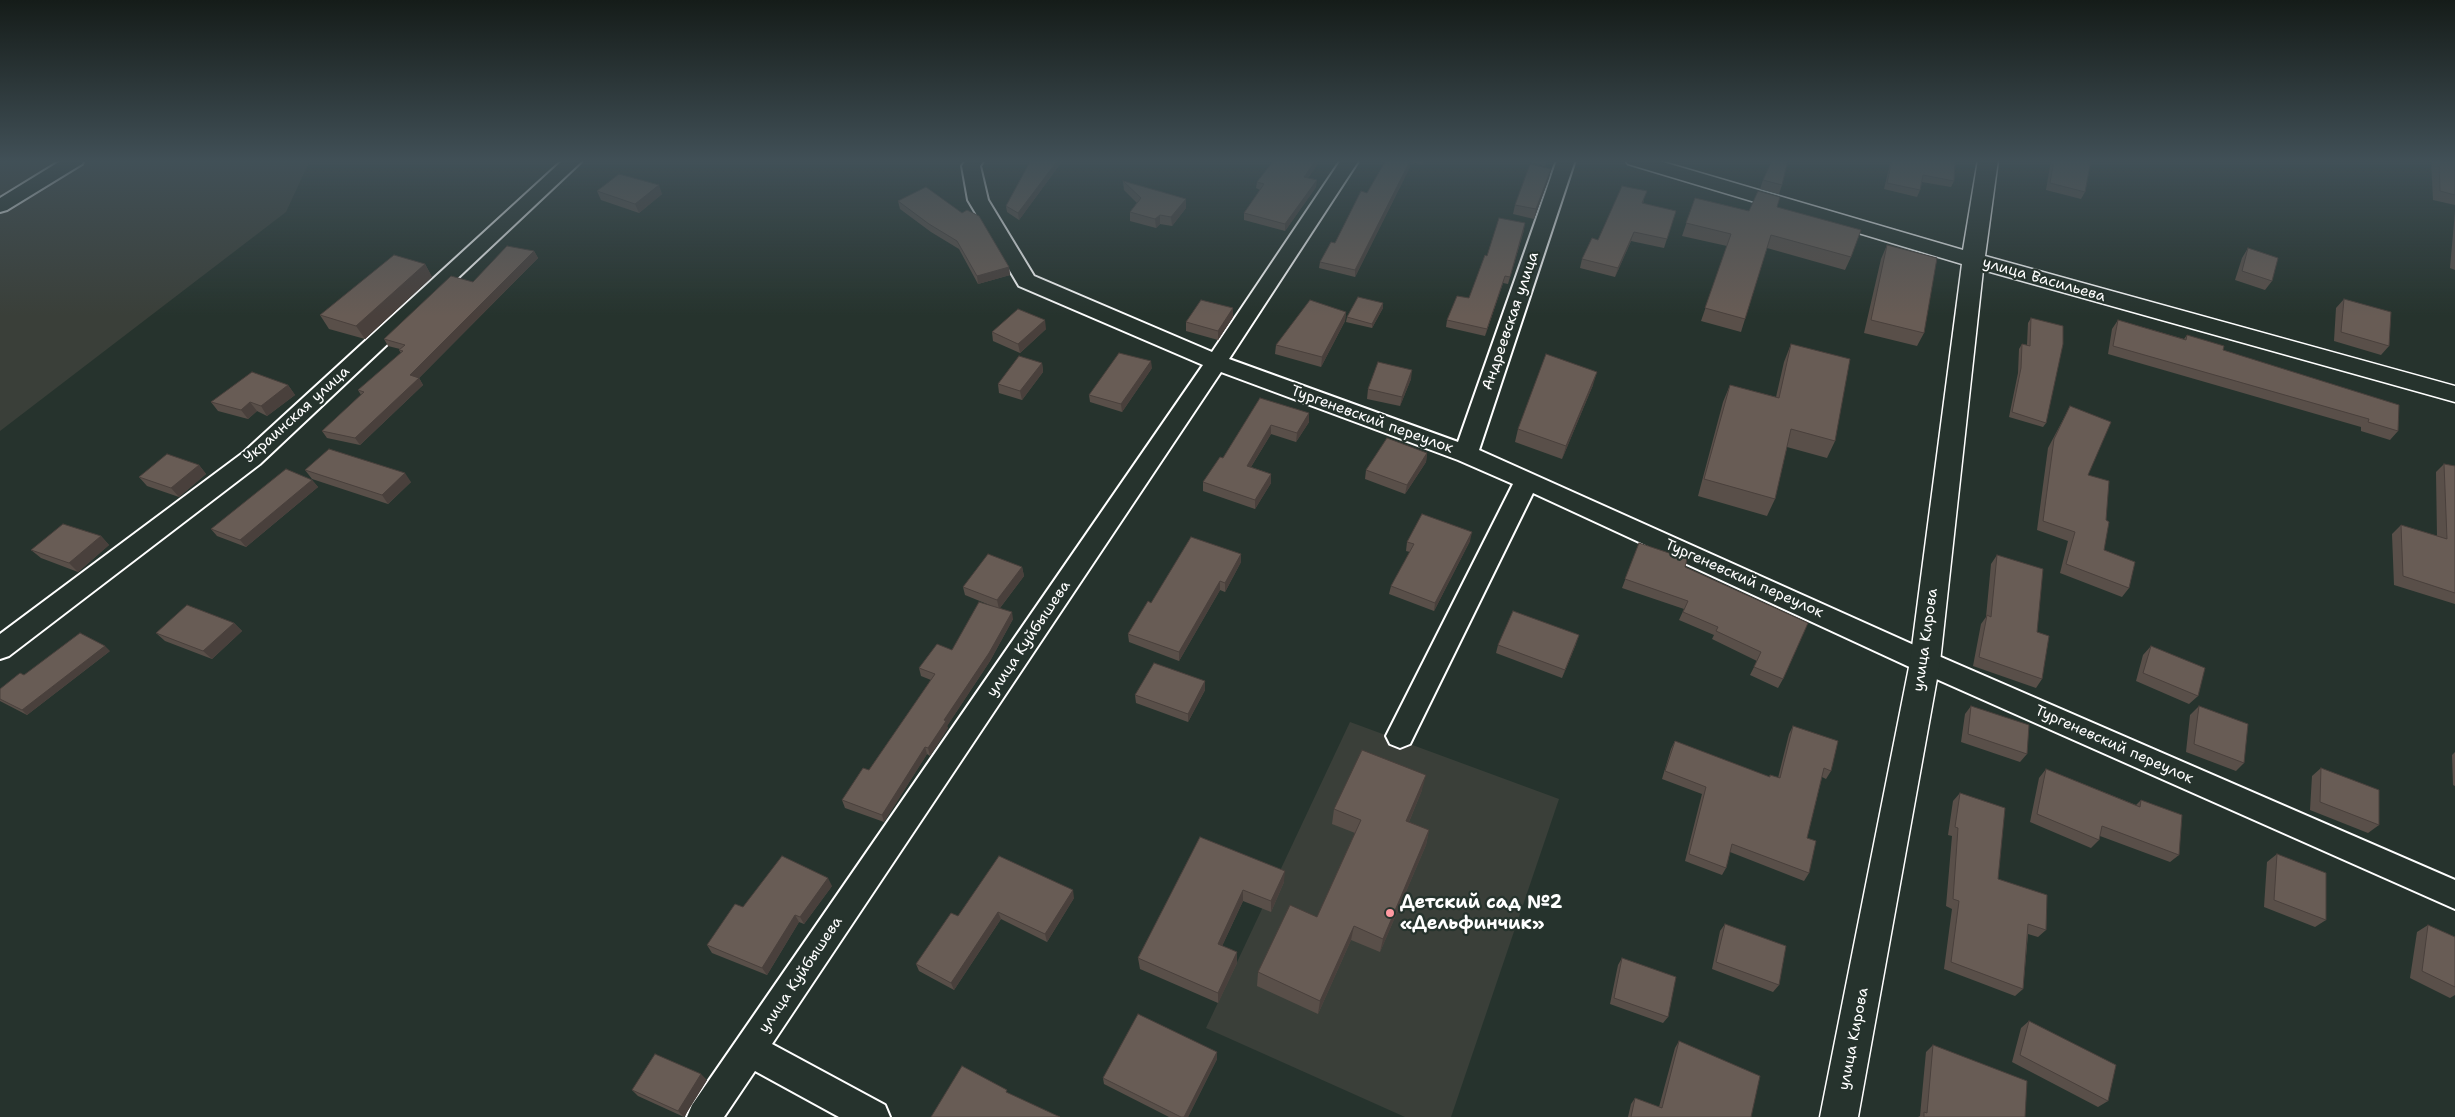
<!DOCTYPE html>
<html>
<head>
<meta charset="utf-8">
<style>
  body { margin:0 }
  canvas { display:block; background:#26332d }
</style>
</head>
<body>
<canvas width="2455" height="1117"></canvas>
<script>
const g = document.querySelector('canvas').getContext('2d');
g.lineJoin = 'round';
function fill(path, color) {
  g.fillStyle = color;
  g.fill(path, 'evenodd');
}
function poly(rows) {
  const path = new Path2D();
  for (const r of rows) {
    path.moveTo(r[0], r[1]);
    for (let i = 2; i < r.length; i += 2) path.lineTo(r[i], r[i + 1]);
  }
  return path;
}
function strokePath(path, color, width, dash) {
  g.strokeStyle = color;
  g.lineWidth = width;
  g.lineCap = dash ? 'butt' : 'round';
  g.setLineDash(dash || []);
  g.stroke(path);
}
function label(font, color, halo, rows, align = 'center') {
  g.font = font + ' "Shantell Sans",sans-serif';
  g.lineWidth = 4.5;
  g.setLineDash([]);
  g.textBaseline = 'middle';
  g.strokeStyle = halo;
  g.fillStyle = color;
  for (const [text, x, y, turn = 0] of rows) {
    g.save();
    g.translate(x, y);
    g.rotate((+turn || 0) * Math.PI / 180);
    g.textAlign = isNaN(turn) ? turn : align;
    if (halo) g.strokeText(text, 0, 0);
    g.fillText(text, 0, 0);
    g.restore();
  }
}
const built = poly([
  [0,160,310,160,286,212,0,431],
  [1350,722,1559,799,1451,1117,1405,1117,1206,1028]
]);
const minor = poly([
  [62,160,84,160,82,164,7,210,0,212,0,198,62,160],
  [563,160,583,160,260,464,9,656,0,659,0,634,244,452,563,160],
  [966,160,984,160,980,166,988,200,1034,276,1212,352,1341,160,1359,160,1229,359,1458,442,1557,160,1575,160,1479,450,1934,654,2455,880,2455,909,1916,670,1533,493,1410,744,1400,748,1390,744,1386,736,1513,484,1458,460,1221,372,772,1044,885,1105,890,1117,839,1117,755,1071,724,1117,687,1117,692,1105,1203,365,1019,286,968,200,962,166,966,160]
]);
const tertiary = poly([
  [1625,160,1656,160,1963,250,1978,160,1998,160,1985,256,2455,386,2455,402,1983,270,1940,662,1858,1117,1820,1117,1910,662,1962,264,1628,164,1625,160]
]);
const wall = poly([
  [1027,160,1063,160,1019,220,1007,212,1006,206,1029,163,1028,162],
  [1274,160,1317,160,1317,165,1308,178,1316,187,1285,231,1244,220,1244,213,1260,190,1256,188,1257,182],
  [1386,160,1425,160,1422,165,1410,162,1410,167,1355,277,1319,268,1320,262,1335,243,1367,193],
  [1520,160,1548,160,1545,166],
  [1891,160,1955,160,1954,181,1951,187,1922,182,1920,190,1917,197,1884,189],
  [2051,160,2091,160,2085,192,2081,199,2046,190],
  [2431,160,2455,160,2455,205,2433,200],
  [1551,169,1549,178,1534,219,1513,214,1515,205],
  [1763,180,1782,185,1779,194,1760,189],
  [1123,181,1186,199,1186,208,1172,226,1160,224,1156,228,1130,221,1130,212,1137,203,1124,190],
  [597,191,662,194,639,213,601,200],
  [1695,198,1749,211,1777,207,1851,257,1845,270,1767,248,1745,319,1741,332,1701,321,1727,246,1682,236],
  [1644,200,1643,204,1676,211,1664,248,1631,241,1615,277,1580,268,1582,259,1598,240],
  [898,201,1009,267,1010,275,978,284,959,249,931,232,900,209],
  [2455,211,2455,270,2450,268],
  [1524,230,1508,284,1503,283,1485,336,1446,327,1447,320,1469,298,1487,256],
  [1887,245,1924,333,1917,346,1864,333,1881,259],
  [2248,248,2272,281,2265,290,2235,280,2242,258],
  [534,251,538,258,419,378,423,385,360,445,327,438,322,431,361,395,358,390,401,353,399,350,400,349,388,346,384,339,473,282],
  [425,264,432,277,365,339,329,329,320,315],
  [2344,299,2389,346,2381,355,2334,341,2336,308],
  [1383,303,1383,308,1372,328,1346,322,1347,317],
  [1346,312,1345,321,1321,367,1275,354,1276,345],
  [1233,317,1218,340,1186,331,1186,322],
  [2031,318,2046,423,2043,427,2009,417,2018,373,2019,349,2022,344,2027,345,2028,323],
  [2118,320,2184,339,2187,335,2223,350,2398,431,2390,440,2361,431,2361,427,2108,354,2112,329],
  [1046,329,1020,353,993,341,992,332],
  [1791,344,1835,441,1827,458,1787,447,1775,499,1767,516,1698,496,1723,402,1730,385,1776,397,1784,362],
  [1042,363,1043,372,1022,400,999,393,998,384],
  [1152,368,1122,412,1090,402,1089,395],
  [1411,379,1400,406,1367,399,1368,389],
  [288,385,295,395,267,416,257,411,248,419,218,411,211,402],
  [1593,385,1562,459,1515,442,1518,429],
  [1260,398,1309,422,1296,442,1271,434,1251,467,1271,474,1271,483,1255,509,1203,491,1203,482,1223,458],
  [2070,406,2088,475,2104,550,2129,588,2122,597,2060,573,2068,541,2037,530,2048,448,2065,416],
  [1427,453,1426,462,1405,494,1365,479,1366,470],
  [2444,464,2455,466,2455,604,2394,585,2392,534,2401,525,2437,536,2436,472],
  [199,465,206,474,179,497,147,486,139,477],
  [305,470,411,482,388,504,312,479],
  [312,480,318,487,246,547,217,536,211,529],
  [101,536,109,545,78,572,41,558,31,550],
  [1470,541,1434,611,1389,594,1391,586,1410,552,1406,551,1407,542],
  [1639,543,1685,567,1808,623,1783,679,1778,688,1750,675,1757,661,1712,639,1714,635,1679,620,1684,609,1622,588],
  [1997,555,2037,632,2042,679,2036,688,1973,666,1981,624,1986,617,1991,564],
  [1241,562,1225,592,1220,590,1179,661,1129,642,1128,634,1151,603],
  [1022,567,1024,576,1000,608,1013,619,990,661,947,726,948,728,930,756,927,754,884,822,845,808,842,800,869,770,931,680,921,676,919,668,952,650,992,606,965,595,963,587],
  [234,623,242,631,212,659,165,641,156,633],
  [1576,644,1562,678,1496,653,1498,645],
  [2151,646,2198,696,2189,704,2136,681,2143,655],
  [110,651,27,715,0,701,0,689,24,675],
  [1205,681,1205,690,1188,722,1136,703,1135,695],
  [1971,706,2027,754,2020,762,1961,742,1965,714],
  [2199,706,2244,763,2236,771,2186,752,2190,715],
  [1793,726,1831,771,1826,779,1822,777,1807,838,1809,873,1804,881,1730,852,1726,868,1722,875,1685,861,1702,794,1662,779,1671,749,1675,741,1769,777,1770,775,1778,778,1789,734],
  [2455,752,2455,786,2453,785,2452,755],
  [2321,768,2379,825,2368,833,2310,810,2312,776],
  [2046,769,2136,805,2141,800,2179,855,2170,862,2100,836,2099,840,2091,848,2030,822,2039,778],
  [1422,790,1409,822,1429,830,1426,845,1380,952,1351,940,1318,1014,1257,986,1258,972,1317,917,1355,833,1332,824,1334,809],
  [1960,793,1998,879,2046,930,2038,937,2028,934,2023,989,2015,996,1944,969,1952,909,1946,906,1952,836,1948,835,1953,801],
  [1200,837,1284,882,1271,912,1243,901,1222,946,1237,952,1237,963,1218,1003,1140,969,1138,958],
  [2277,854,2326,920,2315,927,2264,907,2267,862],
  [832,886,804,924,799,922,767,975,712,953,707,945,743,907],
  [1074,898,1047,942,1001,919,954,990,919,971,916,964,958,916],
  [1725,924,1779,985,1773,992,1712,969,1720,931],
  [2428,925,2455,937,2455,995,2450,998,2410,978,2417,932],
  [1622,958,1668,1017,1663,1023,1610,1004,1618,965],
  [2029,1021,2108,1101,2098,1107,2012,1062,2021,1028],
  [1679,1041,1751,1117,1628,1117,1631,1104,1635,1098,1659,1107,1675,1048],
  [1933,1045,2025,1117,1918,1117,1920,1116,1926,1052],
  [1217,1059,1188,1117,1169,1117,1104,1084,1103,1078],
  [707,1080,684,1117,638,1096,632,1090]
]);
const shadedWall = poly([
  [1058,160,1063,160,1019,220,1018,213],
  [1316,160,1317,160,1317,165,1304,183,1304,177],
  [1410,161,1410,167,1355,277,1355,270],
  [1551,169,1549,178,1534,219,1536,209],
  [1317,180,1316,187,1285,231,1285,224],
  [659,185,662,194,639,213,635,204],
  [1186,199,1186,208,1172,226,1171,217],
  [1160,215,1160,224,1156,228,1155,219],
  [1525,223,1524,230,1508,284,1510,277],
  [1634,232,1631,241,1615,277,1618,268],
  [534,251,538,258,416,381,419,378,423,385,360,445,355,438,410,375],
  [425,264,432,277,365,339,356,326],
  [1009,267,1010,275,978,284,977,276],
  [1505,276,1503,283,1485,336,1487,329],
  [1383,303,1383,308,1372,328,1372,324],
  [1233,308,1233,317,1218,340,1218,331],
  [1346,312,1345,321,1321,367,1322,357],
  [1045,320,1046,329,1020,353,1018,344],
  [1151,361,1152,368,1122,412,1121,404],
  [1042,363,1043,372,1022,400,1020,391],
  [1412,370,1411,379,1400,406,1402,397],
  [1597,372,1593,385,1562,459,1566,446],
  [288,385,295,395,267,416,261,406],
  [250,402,257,411,248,419,241,410],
  [1309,413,1309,422,1296,442,1297,433],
  [1271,425,1271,434,1246,475,1247,466],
  [1427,453,1426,462,1405,494,1407,485],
  [199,465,206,474,179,497,171,488],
  [405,473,411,482,388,504,382,495],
  [1271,474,1271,483,1255,509,1255,500],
  [312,480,318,487,246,547,240,540],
  [1472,532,1470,541,1434,611,1435,603],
  [101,536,109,545,78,572,69,563],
  [1241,554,1241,562,1225,592,1225,583],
  [1022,567,1024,576,999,609,997,600],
  [1220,581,1220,590,1179,661,1179,652],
  [1012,612,1013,619,990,661,947,726,948,728,930,756,928,748,944,720],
  [234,623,242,631,212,659,203,651],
  [1579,635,1576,644,1562,678,1565,670],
  [105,646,110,651,27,715,22,710],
  [1205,681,1205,690,1188,722,1188,714],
  [925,747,927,754,884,822,882,815],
  [1426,775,1422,790,1403,836,1406,821],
  [1429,830,1426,845,1380,952,1383,939],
  [1285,871,1284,882,1271,912,1271,901],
  [828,878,832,886,804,924,800,917],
  [1073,890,1074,898,1047,942,1045,934],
  [1243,890,1243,901,1218,955,1218,944],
  [998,912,1001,919,954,990,951,983],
  [795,915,799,922,767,975,762,968],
  [1354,926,1351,940,1318,1014,1320,1001],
  [1237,952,1237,963,1218,1003,1218,993],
  [1217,1052,1217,1059,1188,1117,1184,1117],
  [701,1074,707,1080,684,1117,678,1111]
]);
const building = poly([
  [1031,160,1058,160,1018,213,1006,206,1031,160],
  [1274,160,1316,160,1304,177,1317,180,1285,224,1244,213,1264,184,1257,182,1274,160],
  [1386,160,1406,160,1410,161,1355,270,1320,262,1331,242,1335,243,1361,191,1367,193,1386,160],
  [1772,160,1788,160,1782,185,1763,180,1772,160],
  [1892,160,1955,160,1954,181,1923,175,1920,190,1887,183,1892,160],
  [2054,160,2091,160,2085,192,2050,183,2054,160],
  [2439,160,2455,160,2455,195,2440,191,2439,160],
  [1530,164,1551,169,1536,209,1515,205,1530,164],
  [619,174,659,185,635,204,597,191,619,174],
  [1123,181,1162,192,1186,199,1171,217,1160,215,1155,219,1130,212,1141,198,1123,181],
  [1622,186,1647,191,1642,203,1676,211,1667,239,1634,232,1618,268,1582,259,1592,238,1598,240,1622,186],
  [926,187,962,213,967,210,979,216,1009,267,977,276,957,241,929,224,898,201,926,187],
  [1758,191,1780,197,1777,207,1861,230,1851,257,1771,235,1745,319,1705,308,1731,234,1686,223,1695,198,1749,211,1758,191],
  [1499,218,1525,223,1510,277,1505,276,1487,329,1447,320,1457,296,1469,298,1485,255,1487,256,1499,218],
  [1887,245,1937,258,1924,333,1871,320,1887,245],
  [507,246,534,251,410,375,419,378,355,438,322,431,364,392,358,390,403,351,399,350,405,345,384,339,451,276,473,282,507,246],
  [2248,248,2278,258,2272,281,2242,271,2248,248],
  [394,255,425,264,356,326,320,315,394,255],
  [1358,297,1383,303,1372,324,1347,317,1358,297],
  [2344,299,2391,312,2389,346,2341,332,2344,299],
  [1201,300,1233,308,1218,331,1186,322,1201,300],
  [1310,300,1346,312,1322,357,1276,345,1310,300],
  [1018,309,1045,320,1018,344,992,332,1018,309],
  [2031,318,2063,326,2063,344,2046,423,2012,412,2021,368,2022,344,2030,346,2031,318],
  [2118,320,2186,340,2187,335,2224,346,2223,350,2399,405,2398,431,2368,422,2369,419,2113,346,2118,320],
  [1791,344,1850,359,1835,441,1791,429,1775,499,1704,479,1730,385,1779,398,1791,344],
  [1119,353,1151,361,1121,404,1089,395,1119,353],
  [1546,354,1597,372,1566,446,1518,429,1546,354],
  [1019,356,1042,363,1020,391,998,384,1019,356],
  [1378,362,1412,370,1402,397,1368,389,1378,362],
  [252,372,288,385,261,406,250,402,241,410,211,402,252,372],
  [1260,398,1309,413,1297,433,1271,425,1247,466,1271,474,1255,500,1203,482,1220,457,1223,458,1260,398],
  [2070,406,2111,422,2088,475,2109,481,2106,520,2109,522,2104,550,2135,562,2129,588,2066,564,2075,532,2043,521,2054,439,2070,406],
  [1387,438,1427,453,1407,485,1366,470,1387,438],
  [329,449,405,473,382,495,305,470,329,449],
  [167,454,199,465,171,488,139,477,167,454],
  [2444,464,2455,466,2455,593,2403,576,2401,525,2447,539,2444,464],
  [286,469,312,480,240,540,211,529,286,469],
  [1422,514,1472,532,1435,603,1391,586,1414,544,1407,542,1422,514],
  [63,524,101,536,69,563,31,550,63,524],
  [1191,537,1241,554,1225,583,1220,581,1179,652,1128,634,1148,601,1151,603,1191,537],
  [1639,543,1687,559,1685,567,1808,623,1783,679,1754,667,1761,652,1716,631,1718,627,1683,612,1688,601,1625,579,1639,543],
  [988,554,1022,567,997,600,963,587,988,554],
  [1997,555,2043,569,2037,632,2049,636,2042,679,1979,657,1987,615,1991,617,1997,555],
  [979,602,1012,612,989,653,944,720,946,721,928,748,925,747,882,815,842,800,863,768,869,770,935,674,919,668,937,644,952,650,979,602],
  [187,605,234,623,203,651,156,633,187,605],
  [1513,611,1579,635,1565,670,1498,645,1513,611],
  [80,633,105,646,22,710,0,699,0,689,20,673,24,675,80,633],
  [2151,646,2205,668,2198,696,2143,673,2151,646],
  [1154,663,1205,681,1188,714,1135,695,1154,663],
  [1971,706,2029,725,2027,754,1968,734,1971,706],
  [2199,706,2248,724,2244,763,2194,744,2199,706],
  [1793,726,1838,741,1831,771,1824,768,1807,838,1816,841,1809,873,1732,844,1726,868,1689,854,1706,787,1665,771,1675,741,1770,777,1770,775,1780,778,1793,726],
  [1362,750,1426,775,1406,821,1429,830,1383,939,1354,926,1320,1001,1258,972,1290,905,1317,917,1361,820,1334,809,1362,750],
  [2321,768,2379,790,2379,825,2320,802,2321,768],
  [2046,769,2140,807,2141,800,2182,815,2179,855,2102,826,2099,840,2037,814,2046,769],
  [1960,793,2005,808,1998,879,2047,895,2046,930,2028,924,2023,989,1951,962,1959,901,1953,899,1958,828,1955,827,1960,793],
  [1200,837,1285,871,1271,901,1243,890,1218,944,1237,952,1218,993,1138,958,1200,837],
  [2277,854,2326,873,2326,920,2274,900,2277,854],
  [782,856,828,878,800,917,795,915,762,968,707,945,735,904,743,907,782,856],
  [999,856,1073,890,1045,934,998,912,951,983,916,964,951,913,958,916,999,856],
  [1725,924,1786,946,1779,985,1716,962,1725,924],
  [2428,925,2455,937,2455,987,2422,971,2428,925],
  [1622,958,1676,977,1668,1017,1614,998,1622,958],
  [1138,1014,1217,1052,1184,1117,1181,1117,1103,1078,1138,1014],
  [2029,1021,2116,1065,2108,1101,2020,1055,2029,1021],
  [1679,1041,1760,1076,1751,1117,1631,1117,1635,1098,1662,1108,1679,1041],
  [1933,1045,2027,1081,2025,1117,1924,1117,1924,1112,1927,1113,1933,1045],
  [655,1054,701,1074,678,1111,632,1090,655,1054],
  [962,1066,1007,1090,1006,1092,1060,1117,931,1117,962,1066]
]);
const markers = [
  [1390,913,5,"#ff9aa2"]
];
const streetNames = [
  ["улица Васильева",2044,280,16],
  ["Андреевская улица",1511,321,-71],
  ["Украинская улица",297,415,-42],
  ["Тургеневский переулок",1372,420,20],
  ["Тургеневский переулок",1744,579,24],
  ["улица Куйбышева",1029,639,-56],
  ["улица Кирова",1926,640,-82],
  ["Тургеневский переулок",2114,745,24],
  ["улица Куйбышева",801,975,-56],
  ["улица Кирова",1854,1039,-79]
];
const nearPoinames = [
  ["Детский сад №2",1400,903],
  ["«Дельфинчик»",1400,924]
];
fill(built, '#3a3f39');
strokePath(minor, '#fff', 4);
strokePath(tertiary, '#fff', 3);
fill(minor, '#26332d');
fill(tertiary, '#26332d');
fill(wall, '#594f49');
fill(shadedWall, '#49403c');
fill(building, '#685c55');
strokePath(building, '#49403c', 1);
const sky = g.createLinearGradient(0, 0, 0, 316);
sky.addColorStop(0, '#151c19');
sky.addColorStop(0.51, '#415057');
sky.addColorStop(1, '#41505700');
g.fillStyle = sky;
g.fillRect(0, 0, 2455, 316);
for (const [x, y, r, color] of markers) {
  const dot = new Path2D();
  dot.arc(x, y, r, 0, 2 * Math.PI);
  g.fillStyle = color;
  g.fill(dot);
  strokePath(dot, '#26332d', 2);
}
label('15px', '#fff', '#26332d', streetNames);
label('bold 18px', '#fff', '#26332d', nearPoinames, 'left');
</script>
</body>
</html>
